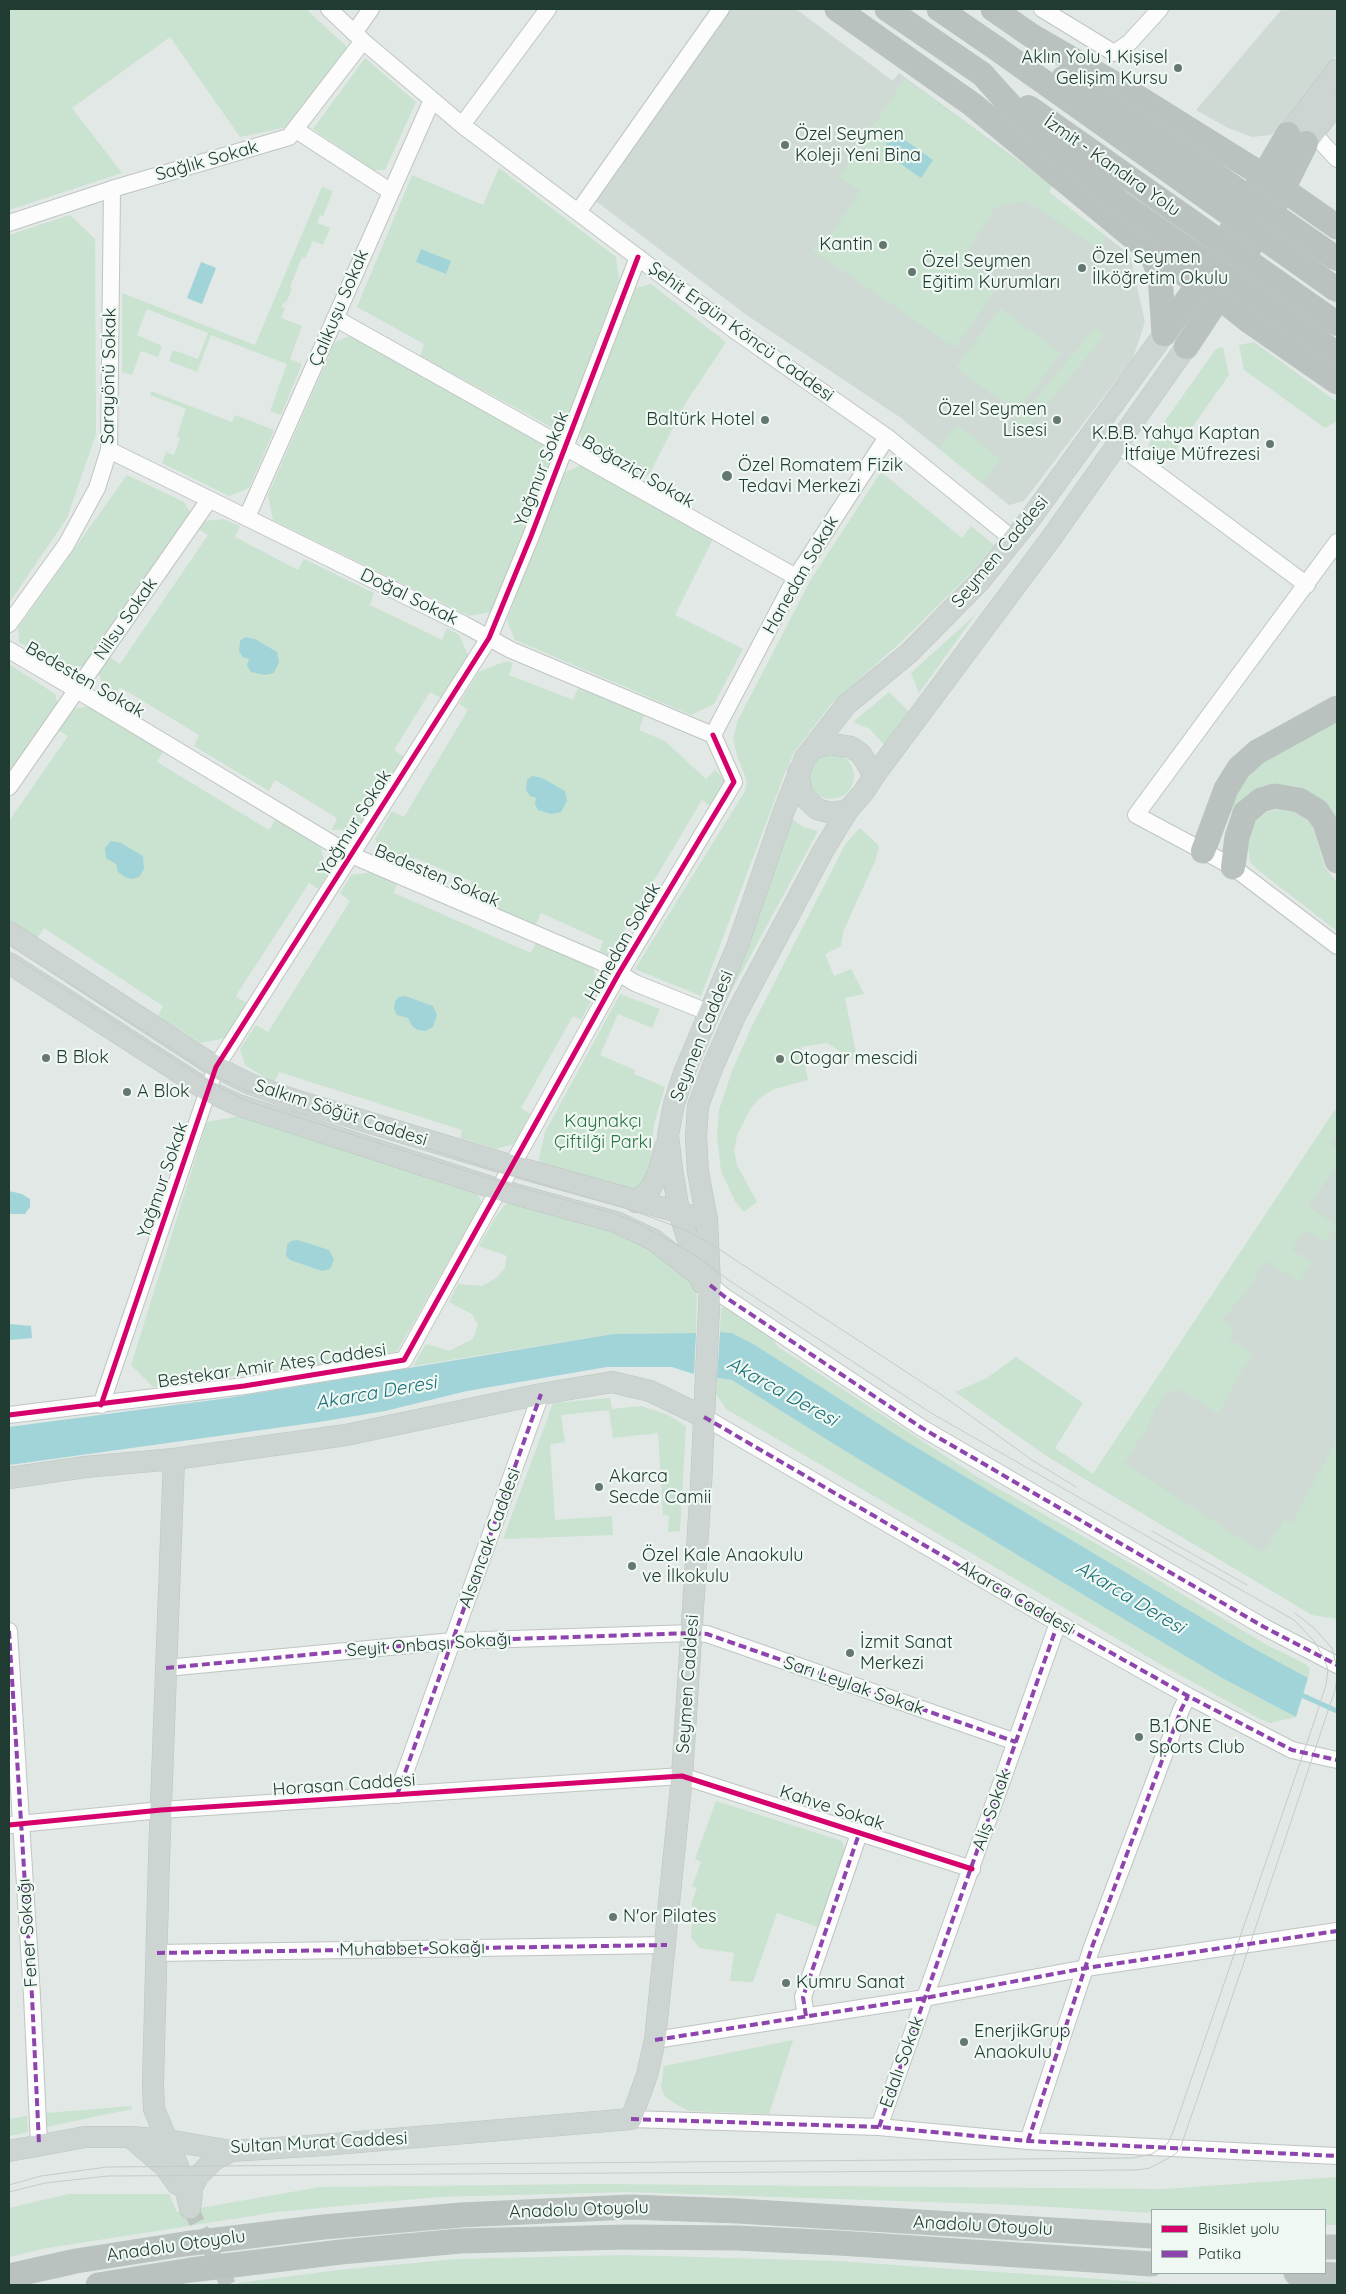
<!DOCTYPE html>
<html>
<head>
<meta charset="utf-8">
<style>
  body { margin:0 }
  #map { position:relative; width:1346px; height:2294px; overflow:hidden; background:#e2e8e5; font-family:Quicksand,sans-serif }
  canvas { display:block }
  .frame { position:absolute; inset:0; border:10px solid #203c32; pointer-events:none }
  .legend { position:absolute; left:1151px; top:2209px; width:175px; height:65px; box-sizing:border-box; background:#f0f8f3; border:1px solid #9dada6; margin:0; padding:6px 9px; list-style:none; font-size:15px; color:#203c32 }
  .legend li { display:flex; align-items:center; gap:10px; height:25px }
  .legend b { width:25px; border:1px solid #9dada6 }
</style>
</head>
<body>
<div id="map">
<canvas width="1346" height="2294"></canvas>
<div class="frame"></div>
<ul class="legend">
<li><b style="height:6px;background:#d6006c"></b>Bisiklet yolu</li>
<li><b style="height:6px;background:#8e44ad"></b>Patika</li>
</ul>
</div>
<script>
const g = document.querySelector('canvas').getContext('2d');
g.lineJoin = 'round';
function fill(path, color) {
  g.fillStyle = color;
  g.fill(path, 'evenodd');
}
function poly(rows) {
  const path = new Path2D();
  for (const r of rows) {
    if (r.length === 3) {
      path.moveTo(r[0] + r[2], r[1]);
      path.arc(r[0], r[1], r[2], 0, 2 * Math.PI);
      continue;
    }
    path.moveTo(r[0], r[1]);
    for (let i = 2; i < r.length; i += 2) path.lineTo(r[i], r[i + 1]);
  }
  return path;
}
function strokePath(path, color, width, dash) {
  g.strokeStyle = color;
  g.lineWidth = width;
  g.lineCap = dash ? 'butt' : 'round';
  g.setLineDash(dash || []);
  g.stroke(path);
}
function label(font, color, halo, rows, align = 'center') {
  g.font = font + ' Quicksand,sans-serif';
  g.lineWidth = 4.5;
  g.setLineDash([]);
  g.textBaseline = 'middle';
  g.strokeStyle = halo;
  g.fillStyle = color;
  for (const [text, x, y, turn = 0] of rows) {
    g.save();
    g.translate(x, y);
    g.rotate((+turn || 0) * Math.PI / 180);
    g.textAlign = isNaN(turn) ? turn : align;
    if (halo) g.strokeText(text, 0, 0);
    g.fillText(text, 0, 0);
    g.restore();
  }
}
const built = poly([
  [729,9,796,9,893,81,899,73,1052,185,1049,192,1130,255,1145,322,1133,358,1024,501,1009,505,901,418,748,316,593,199],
  [1282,9,1337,9,1337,55,1289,120,1271,135,1252,137,1228,128,1196,110],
  [1337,1107,1337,1617,1093,1474]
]);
const green = poly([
  [9,9,306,9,347,47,287,127,240,137,170,37,72,108,122,173,9,210],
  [365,58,416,102,385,170,374,170,313,129],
  [905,79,1052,185,1049,192,1106,237,1100,249,1026,201,996,207,966,253,968,263,988,276,995,291,955,348,812,250,815,246,821,249,860,191,839,177],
  [499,168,616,257,619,280,566,422,553,428,420,356,424,344,357,307,412,175,483,205],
  [322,187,333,191,323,216,320,215,317,223,330,228,323,245,313,241,305,258,302,257,290,287,292,289,286,303,284,302,281,307,285,308,281,318,302,326,290,359,302,364,281,415,270,411,287,364,211,335,197,372,169,361,173,350,198,359,208,333,147,309,137,335,162,346,158,357,141,351,132,375,122,372,122,293,255,345],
  [70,215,95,239,96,434,67,518,9,603,9,235],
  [651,284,726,342,685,404,650,473,639,481,584,448,579,432,636,288],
  [1000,308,1061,353,1017,412,956,368],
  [1095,327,1105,335,1022,435,1012,428],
  [350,336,545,445,552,459,495,611,469,616,273,520,268,495,335,342],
  [1254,342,1337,402,1337,421,1325,428,1244,370,1239,345],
  [1223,347,1229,375,1169,460,1148,445,1216,349],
  [151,391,232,422,235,415,274,430,249,488,229,496,162,463,166,452,174,455,180,438,177,436,186,409,150,395],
  [959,426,1001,460,981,483,939,448,953,430],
  [582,465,713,539,675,615,743,649,714,704,691,715,515,640,507,620,563,473],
  [881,472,962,538,971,526,994,545,972,572,899,644,832,703,795,751,786,770,701,996,635,969,745,791,747,781,737,755,733,738,738,720,810,581],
  [127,475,184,502,190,512,189,518,86,664,70,672,19,642,18,628],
  [223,519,240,526,235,537,298,570,304,559,374,593,370,605,442,640,447,628,459,635,468,655,441,698,430,692,394,750,404,757,357,829,332,830,337,818,275,780,269,791,194,746,199,735,120,687,113,697,104,691,99,673,109,657,120,664,208,535,198,529,204,521],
  [976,614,919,693,911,673],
  [506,661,513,663,509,675,573,700,578,688,644,715,639,730,665,741,706,779,715,770,725,780,710,806,702,800,621,936,631,941,623,953,608,956,599,953,603,941,541,913,535,926,466,897,471,881,415,858,407,873,385,863,375,839,392,811,404,817,468,710,459,704,479,672],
  [9,664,55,694,58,706,9,775],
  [889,692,908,711,884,745,870,729,853,722],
  [91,706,164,750,157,762,269,830,276,819,321,848,327,875,318,889,309,883,237,994,236,997,247,1003,225,1038,201,1043,158,1016,163,1006,44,928,37,939,9,921,9,821,68,736,57,729,71,709],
  [1337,720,1337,823,1328,806,1320,798,1295,786,1265,786,1248,794,1240,801,1234,812,1229,812,1235,792,1247,776,1264,762],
  [831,776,23],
  [1280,809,1295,811,1309,821,1315,833,1325,868,1337,882,1337,931,1258,870,1250,862,1248,845,1249,831,1256,820,1267,812],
  [789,817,803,827,818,831,711,1029],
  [860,828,879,846,876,859,843,932,841,946,825,954,834,976,851,969,864,994,845,998,858,1063,827,1043,801,1047,808,1080,774,1089,761,1097,751,1108,737,1135,734,1151,737,1165,757,1202,744,1212,735,1201,721,1171,717,1136,719,1110,732,1071,751,1028,846,843],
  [373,872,397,883,394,893,531,953,536,943,593,967,599,987,581,1020,573,1016,521,1108,530,1114,514,1144,496,1149,460,1138,462,1130,279,1072,274,1083,245,1065,240,1049,256,1025,268,1032,350,901,340,893,351,875],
  [620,994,660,1009,652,1028,618,1014,600,1055,635,1070,634,1074,665,1087,654,1124,650,1167,643,1183,631,1194,541,1169,539,1159,545,1132],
  [1337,1107,1337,1134,1330,1144,1337,1149,1337,1166,1308,1206,1336,1225,1325,1242,1304,1230,1292,1250,1312,1262,1300,1282,1266,1261,1247,1291,1222,1320,1234,1330,1229,1339,1253,1352,1218,1414,1178,1388,1175,1394,1168,1390,1155,1410,1146,1430,1124,1463,1263,1553,1284,1519,1292,1523,1337,1439,1337,1619,1312,1615,1048,1457,955,1392,987,1378,1016,1357,1083,1403,1055,1448,1093,1474],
  [245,1115,474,1187,482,1203,397,1351,370,1358,153,1387,131,1365,207,1122],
  [518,1200,652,1244,697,1287,696,1333,613,1334,413,1366,426,1344,449,1351,473,1339,478,1325,472,1314,449,1302,458,1284,482,1286,496,1278,505,1268,507,1256,479,1246,497,1215,505,1205],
  [724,1307,771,1337,778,1347,976,1476,1125,1560,1267,1645,1307,1665,1310,1670,1308,1678,1244,1643,904,1440,755,1345,732,1333,720,1332,721,1308],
  [717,1378,732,1380,837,1446,1082,1594,1222,1678,1296,1717,1270,1723,1260,1719,1158,1663,726,1409,716,1394],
  [610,1398,612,1409,641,1406,668,1415,686,1426,680,1531,668,1532,669,1516,663,1515,658,1433,613,1438,609,1410,561,1415,565,1442,550,1444,555,1520,612,1516,613,1535,503,1539,553,1403],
  [716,1801,842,1841,845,1851,821,1928,777,1913,753,1982,730,1981,734,1953,700,1948,691,1938,693,1906,691,1905,697,1888,692,1886,701,1862,695,1859],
  [793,2040,769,2114,689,2111,671,2101,664,2095,661,2087,664,2066],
  [132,2106,132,2109,46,2127,46,2113],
  [27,2116,28,2132,9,2136,9,2119],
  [1337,2177,1337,2225,1325,2225,1325,2210,1152,2210,1152,2213,1018,2205,628,2192,437,2197,277,2212,42,2249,9,2257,9,2208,69,2194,169,2194,177,2212,320,2187,598,2184,1163,2189],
  [626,2255,837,2261,1187,2285,240,2285,238,2283,338,2270,457,2259]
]);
const water = poly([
  [894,132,933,160,921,178,882,151],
  [421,249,451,261,446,274,416,262],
  [201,262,216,268,202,304,187,298],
  [245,637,255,639,277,652,279,662,274,673,265,675,251,672,247,665,249,659,243,657,239,651,240,641],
  [532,776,542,778,565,791,567,801,561,812,551,814,538,810,535,804,536,798,530,796,526,790,527,780],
  [111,841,121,843,143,856,144,869,139,877,131,879,125,877,118,872,116,864,106,858,105,848],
  [405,996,433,1006,437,1015,433,1027,425,1031,418,1030,412,1026,408,1018,397,1015,394,1009,395,1001,399,997],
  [9,1191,22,1194,30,1199,30,1207,25,1214,9,1214],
  [298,1240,329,1250,334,1259,330,1269,322,1271,290,1260,286,1256,287,1245,291,1241],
  [9,1324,31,1326,32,1338,9,1340],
  [720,1332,732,1333,755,1345,904,1440,1244,1643,1308,1678,1296,1717,1222,1678,1082,1594,837,1446,732,1380,717,1378],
  [696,1333,694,1374,672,1367,607,1367,467,1391,385,1411,319,1422,9,1465,9,1427,228,1398,613,1334]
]);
const stream = poly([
  [1297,1693,1337,1711]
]);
const minorTunnel = poly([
  [190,2208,228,2285]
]);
const minor = poly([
  [329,9,363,41,462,125,737,332,887,437,1014,540],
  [1042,9,1114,53,1129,43,1160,9],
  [354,33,371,9],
  [462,125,548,9],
  [296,130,390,191],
  [1314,134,1337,159],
  [578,212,721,9],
  [9,223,112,189,289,137,363,41],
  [335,318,796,577],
  [1117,444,1307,585],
  [109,450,465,625,511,650,713,735],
  [247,517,432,100],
  [1337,542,1136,815,1233,867,1337,946],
  [9,624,66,545,97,488,109,450,112,189],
  [9,650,77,690,351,855,601,962,635,983,710,1013],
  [713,735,796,577,887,437],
  [9,787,209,500],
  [710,1285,725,1297,922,1428,1264,1627,1337,1665],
  [101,1405,216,1067,489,638,531,536,638,257],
  [9,1415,244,1386,404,1360,619,973,734,782,713,735],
  [704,1417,1058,1623,1188,1696,1292,1750,1337,1760],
  [9,1631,32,1996,39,2144],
  [166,1668,453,1641,692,1633,707,1634,1016,1742],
  [397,1795,541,1394],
  [9,1825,161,1810,682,1776,972,1869],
  [157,1953,667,1945],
  [806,2016,803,1997,860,1831],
  [655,2040,925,1998,1086,1968,1337,1931],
  [631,2119,879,2127,1028,2141,1337,2156],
  [879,2127,1058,1623],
  [1028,2141,1092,1947,1181,1710,1188,1696]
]);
const major = poly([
  [1288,134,1337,70],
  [1306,143,1337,102],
  [813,748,830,744,851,747,861,754,874,776],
  [798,772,802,795,817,809,831,813,848,810],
  [9,932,216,1067,250,1084,298,1101,513,1166,692,1216],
  [9,963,208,1091,238,1105,500,1190,616,1222,654,1240,701,1277],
  [636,1202,651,1188,659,1171,665,1147],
  [702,1283,679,1212,672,1169,668,1135,674,1104,684,1073,737,947,785,808,805,758,846,705,909,653,979,582,1030,519,1164,334],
  [174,1459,159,1858,153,2083,154,2109,182,2176,190,2208],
  [9,1478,85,1467,174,1459,346,1435,541,1394,612,1382,650,1391,704,1417],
  [130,2137,165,2167,177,2184],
  [9,2151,85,2137,130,2137,167,2140,231,2151,323,2145,631,2119,647,2075,655,2040,682,1776,701,1486,710,1285,707,1220,698,1172,696,1137,698,1106,713,1066,735,1016,823,851,848,810,863,793,874,776,1052,537,1186,347],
  [191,2203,192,2188,198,2176,214,2160,231,2151]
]);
const highway = poly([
  [837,9,973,105,1151,252,1219,297,1249,321,1337,382],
  [887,9,982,74],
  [939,9,996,48],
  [993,9,1032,36,1139,98,1264,176,1337,227],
  [1151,252,1160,276,1164,334],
  [1164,334,1209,268,1288,134],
  [1186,347,1219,297,1273,209,1306,143],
  [1203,851,1226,789,1239,768,1257,752,1337,708],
  [1233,867,1237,837,1245,813,1261,800,1275,796,1299,800,1317,811,1325,823,1337,861],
  [1325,2247,1337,2247],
  [1296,2273,1337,2275],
  [9,2276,76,2261,184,2244,323,2227,461,2215,630,2207,738,2211,1152,2236],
  [98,2285,191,2270,341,2252,460,2241,628,2237,737,2238,839,2243,1152,2264]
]);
const tram = poly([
  [9,945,213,1075,248,1091,508,1174,629,1209,685,1230,708,1242,943,1396,1032,1460,1076,1487],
  [9,954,211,1083,247,1101,504,1183,613,1213,636,1222,693,1254,730,1281,931,1413,1294,1620,1314,1641,1324,1658,1328,1670,1326,1685,1314,1722,1173,2132,1168,2143,1152,2154,1132,2158,107,2167,41,2176,9,2185],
  [1152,1531,1247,1585],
  [1295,1613,1315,1629,1332,1648,1337,1668],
  [9,2192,45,2183,108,2176,1137,2170,1150,2168,1174,2155,1180,2149,1243,1965,1335,1690,1337,1678]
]);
const highwayBridge = poly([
  [996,48,1337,290],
  [982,74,1028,125,1119,202,1337,354],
  [1063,78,1165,140,1337,259],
  [1028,107,1337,324]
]);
const quiet = poly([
  [710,1285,725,1297,922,1428,1264,1627,1337,1665],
  [704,1417,1058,1623,1188,1696,1292,1750,1337,1760],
  [9,1631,32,1996,39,2144],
  [166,1668,453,1641,692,1633,707,1634,1016,1742],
  [397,1795,541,1394],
  [157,1953,667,1945],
  [806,2016,803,1997,860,1831],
  [655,2040,925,1998,1086,1968,1337,1931],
  [631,2119,879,2127,1028,2141,1337,2156],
  [879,2127,1058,1623],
  [1028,2141,1092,1947,1181,1710,1188,1696]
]);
const cycleway = poly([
  [101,1405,216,1067,489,638,531,536,638,257],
  [9,1415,244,1386,404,1360,619,973,734,782,713,735],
  [9,1825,161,1810,682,1776,972,1869]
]);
const markers = [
  [1178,68,5,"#647871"],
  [785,145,5,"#647871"],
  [883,245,5,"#647871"],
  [1082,268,5,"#647871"],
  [912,272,5,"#647871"],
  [765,420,5,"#647871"],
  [1057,420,5,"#647871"],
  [1270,444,5,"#647871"],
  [727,476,6,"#647871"],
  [46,1058,5,"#647871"],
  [780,1059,5,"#647871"],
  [127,1092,5,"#647871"],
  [599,1487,5,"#647871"],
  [632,1566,5,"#647871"],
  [850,1653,5,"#647871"],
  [1139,1737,5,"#647871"],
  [613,1917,5,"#647871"],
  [786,1983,5,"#647871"],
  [964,2042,5,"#647871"]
];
const poiNames = [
  ["Aklın Yolu 1 Kişisel",1168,58,"right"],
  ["Gelişim Kursu",1168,79,"right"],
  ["Özel Seymen",795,135],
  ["Koleji Yeni Bina",795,156],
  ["Kantin",873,245,"right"],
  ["Özel Seymen",1092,258],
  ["İlköğretim Okulu",1092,279],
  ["Özel Seymen",922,262],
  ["Eğitim Kurumları",922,283],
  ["Özel Seymen",1047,410,"right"],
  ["Lisesi",1047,431,"right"],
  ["Baltürk Hotel",755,420,"right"],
  ["K.B.B. Yahya Kaptan",1260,434,"right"],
  ["İtfaiye Müfrezesi",1260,455,"right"],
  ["Özel Romatem Fizik",738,466],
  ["Tedavi Merkezi",738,487],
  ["B Blok",56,1058],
  ["Otogar mescidi",790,1059],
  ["A Blok",137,1092],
  ["Akarca",609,1477],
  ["Secde Camii",609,1498],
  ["Özel Kale Anaokulu",642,1556],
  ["ve İlkokulu",642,1577],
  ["İzmit Sanat",860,1643],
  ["Merkezi",860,1664],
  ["B.1 ONE",1149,1727],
  ["Sports Club",1149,1748],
  ["N'or Pilates",623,1917],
  ["Kumru Sanat",796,1983],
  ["EnerjikGrup",974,2032],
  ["Anaokulu",974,2053]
];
const streetNames = [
  ["Sağlık Sokak",207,161,-16],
  ["İzmit - Kandıra Yolu",1112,166,35],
  ["Çalıkuşu Sokak",339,308,-67],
  ["Şehit Ergün Köncü Caddesi",741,332,36],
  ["Sarayönü Sokak",109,376,-89],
  ["Yağmur Sokak",542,469,-69],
  ["Boğaziçi Sokak",638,472,30],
  ["Seymen Caddesi",1000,552,-50],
  ["Hanedan Sokak",801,575,-60],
  ["Doğal Sokak",409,597,26],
  ["Nilsu Sokak",126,619,-55],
  ["Bedesten Sokak",85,680,30],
  ["Yağmur Sokak",355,823,-58],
  ["Bedesten Sokak",437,876,23],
  ["Hanedan Sokak",623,942,-60],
  ["Seymen Caddesi",702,1036,-68],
  ["Salkım Söğüt Caddesi",341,1113,18],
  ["Yağmur Sokak",163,1180,-71],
  ["Bestekar Amir Ateş Caddesi",272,1366,-8],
  ["Alsancak Caddesi",490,1538,-70],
  ["Akarca Caddesi",1016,1598,30],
  ["Seyit Onbaşı Sokağı",429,1645,-4],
  ["Seymen Caddesi",688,1684,-86],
  ["Sarı Leylak Sokak",854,1686,19],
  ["Horasan Caddesi",344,1785,-4],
  ["Kahve Sokak",832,1808,18],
  ["Aliş Sokak",992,1810,-71],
  ["Fener Sokağı",28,1933,-94],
  ["Muhabbet Sokağı",412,1949,-1],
  ["Edalı Sokak",902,2062,-70],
  ["Sultan Murat Caddesi",319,2143,-3],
  ["Anadolu Otoyolu",579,2210,-2],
  ["Anadolu Otoyolu",983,2226,3],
  ["Anadolu Otoyolu",176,2246,-8]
];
const parkNames = [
  ["Kaynakçı",603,1122],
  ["Çiftilği Parkı",603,1143]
];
const waterNames = [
  ["Akarca Deresi",782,1392,29],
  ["Akarca Deresi",376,1393,-10],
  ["Akarca Deresi",1130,1598,31]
];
fill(built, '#cfdad5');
fill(green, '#cae2d0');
fill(water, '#a1d4d8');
strokePath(stream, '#a1d4d8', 5);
strokePath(minorTunnel, '#bbc6c1', 16, [16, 8]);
strokePath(minor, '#bfc5c2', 18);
strokePath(major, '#bbc5c1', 22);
strokePath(highway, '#bbc5c1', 25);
strokePath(minor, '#fbfcfb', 16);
strokePath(major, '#ccd5d2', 21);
strokePath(highway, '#b9c2bf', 24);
strokePath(tram, '#c6cac9', 1);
strokePath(highwayBridge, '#bbc5c1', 25, []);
strokePath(highwayBridge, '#b9c2bf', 24);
strokePath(quiet, '#8e44ad', 4, [8, 4]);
strokePath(cycleway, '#d6006c', 5);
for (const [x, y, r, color] of markers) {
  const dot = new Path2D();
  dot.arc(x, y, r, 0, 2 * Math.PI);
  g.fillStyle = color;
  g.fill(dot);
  strokePath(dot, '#f0f8f3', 2);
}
label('18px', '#203c32', '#f0f8f3', poiNames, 'left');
label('18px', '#203c32', '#f0f8f3', streetNames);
label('18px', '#297441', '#f0f8f3', parkNames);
label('italic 19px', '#186f79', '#f0f8f3', waterNames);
</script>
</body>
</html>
